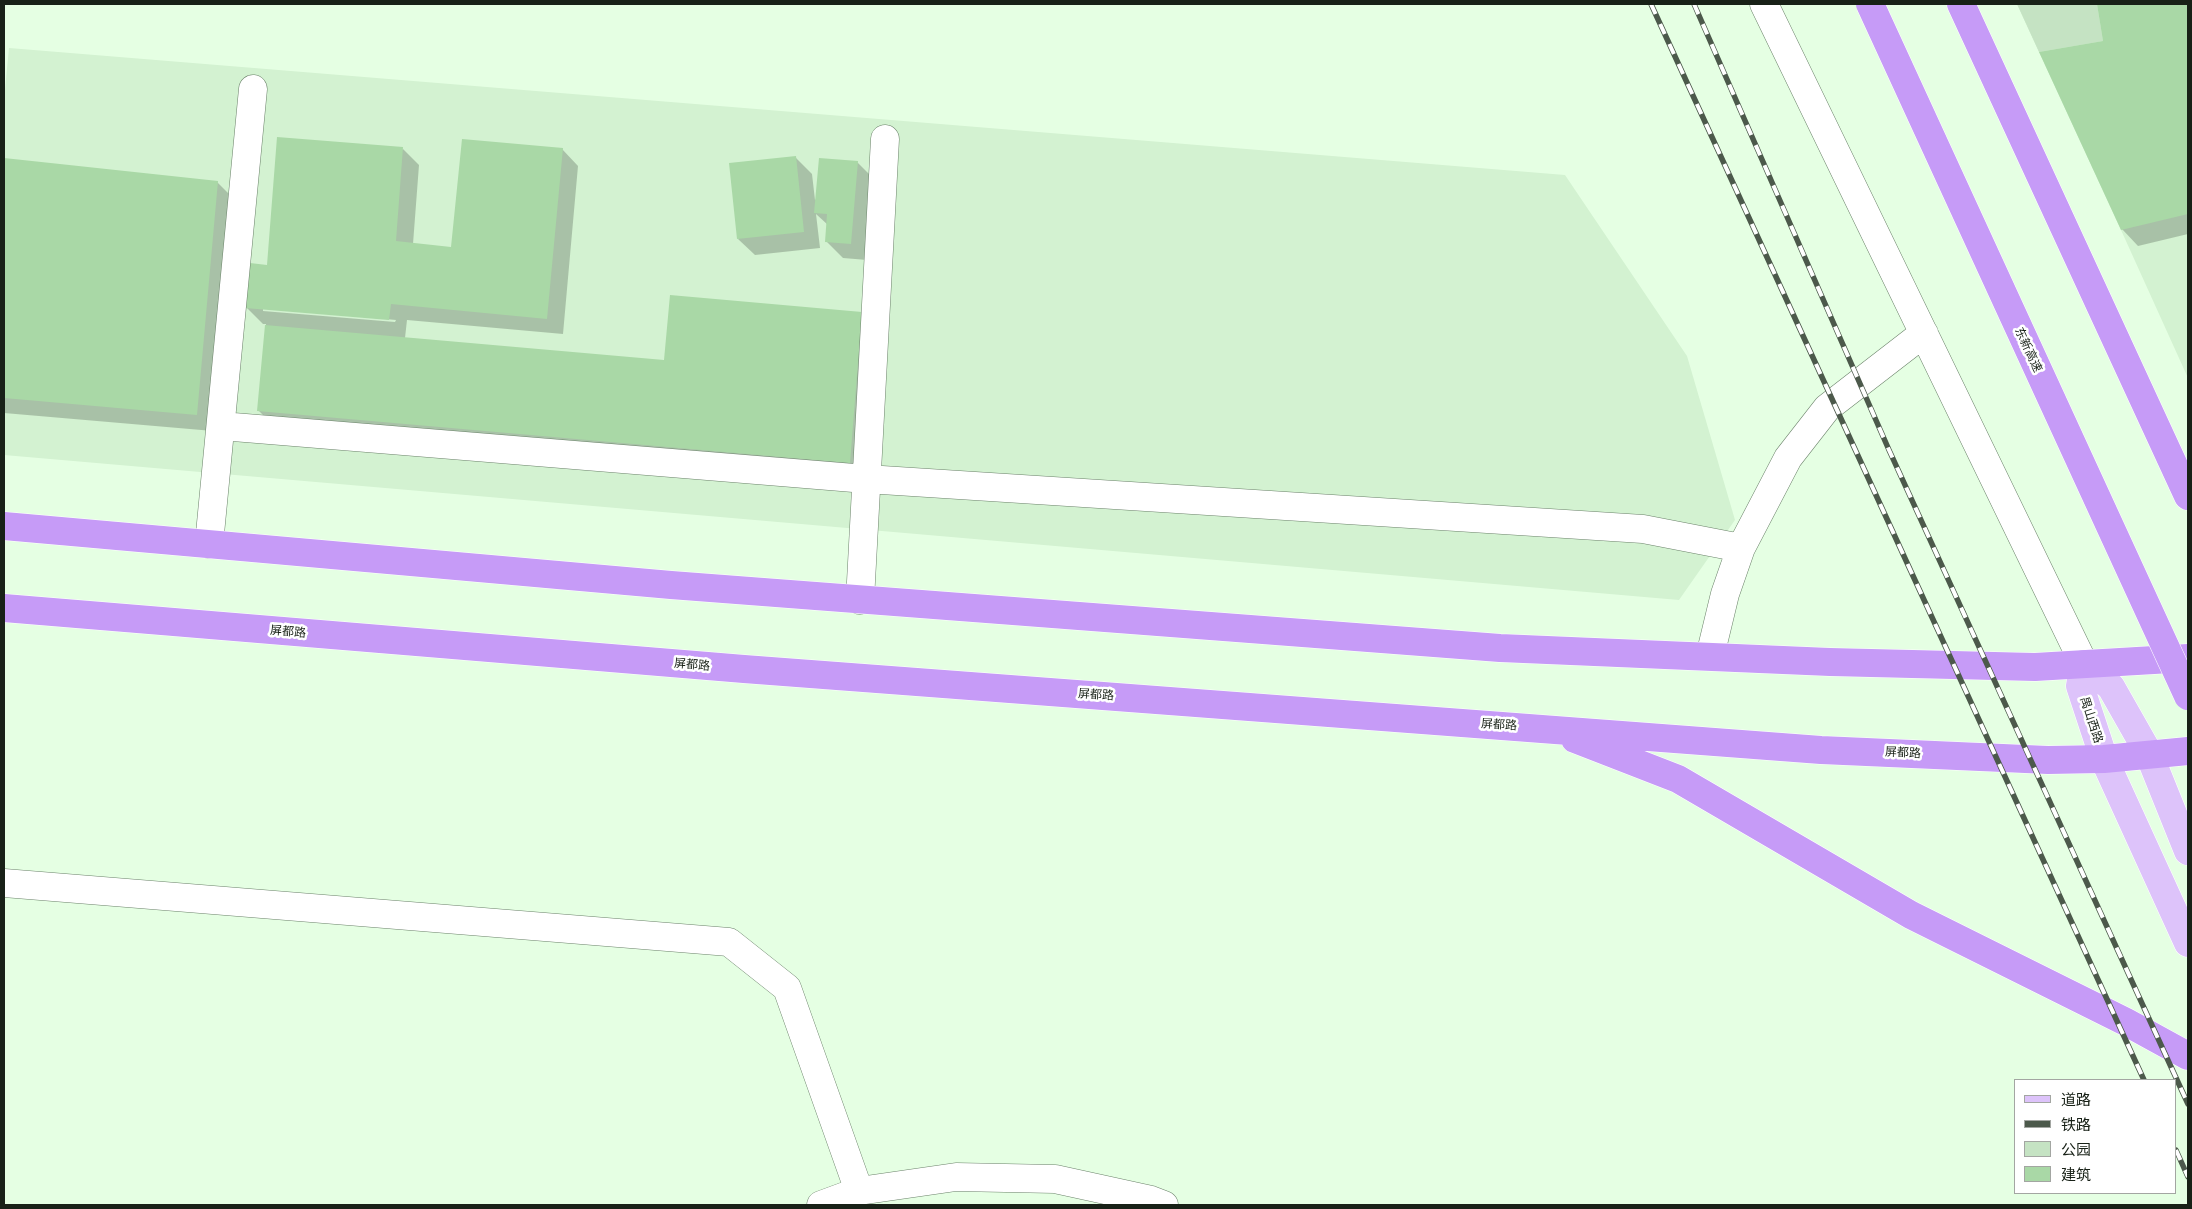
<!DOCTYPE html>
<html>
<head>
<meta charset="utf-8">
<style>
  body { margin:0 }
  #map { position:relative; width:2192px; height:1209px; overflow:hidden; background:#e5ffe3; font-family:Merriweather,"Noto Sans SC",serif }
  canvas { display:block }
  .frame { position:absolute; inset:0; border:5px solid #182117; pointer-events:none }
  .legend { position:absolute; left:2014px; top:1079px; width:162px; height:115px; box-sizing:border-box; background:#fff; border:1px solid #a3a6a2; margin:0; padding:6px 9px; list-style:none; font-size:15px; color:#182117 }
  .legend li { display:flex; align-items:center; gap:10px; height:25px }
  .legend b { width:25px; border:1px solid #a3a6a2 }
</style>
</head>
<body>
<div id="map">
<canvas width="2192" height="1209"></canvas>
<div class="frame"></div>
<ul class="legend">
<li><b style="height:6px;background:#ddc3fa"></b>道路</li>
<li><b style="height:6px;background:#4c594b"></b>铁路</li>
<li><b style="height:14px;background:#c5e3c3"></b>公园</li>
<li><b style="height:14px;background:#a9d8a6"></b>建筑</li>
</ul>
</div>
<script>
const g = document.querySelector('canvas').getContext('2d');
g.lineJoin = 'round';
function fill(path, color) {
  g.fillStyle = color;
  g.fill(path, 'evenodd');
}
function poly(rows) {
  const path = new Path2D();
  for (const r of rows) {
    path.moveTo(r[0], r[1]);
    for (let i = 2; i < r.length; i += 2) path.lineTo(r[i], r[i + 1]);
  }
  return path;
}
function strokePath(path, color, width, dash) {
  g.strokeStyle = color;
  g.lineWidth = width;
  g.lineCap = dash ? 'butt' : 'round';
  g.setLineDash(dash || []);
  g.stroke(path);
}
function label(font, color, halo, rows, align = 'center') {
  g.font = font + ' Merriweather,"Noto Sans SC",serif';
  g.lineWidth = 5;
  g.setLineDash([]);
  g.textBaseline = 'middle';
  g.strokeStyle = halo;
  g.fillStyle = color;
  for (const [text, x, y, turn = 0] of rows) {
    g.save();
    g.translate(x, y);
    g.rotate((+turn || 0) * Math.PI / 180);
    g.textAlign = isNaN(turn) ? turn : align;
    if (halo) g.strokeText(text, 0, 0);
    g.fillText(text, 0, 0);
    g.restore();
  }
}
const built = poly([
  [2017,4,2188,4,2188,378,2121,230],
  [9,48,1565,175,1687,356,1735,520,1679,600,4,455,4,100]
]);
const green = poly([
  [2017,4,2097,4,2103,41,2039,52]
]);
const shadow = poly([
  [2098,4,2188,4,2188,234,2138,246,2122,229,2105,42],
  [403,149,419,165,413,244,452,248,562,149,578,166,563,334,407,320,405,338,665,362,861,313,877,329,866,479,275,427,259,411,266,324,263,324,247,308,268,266],
  [263,308,396,320,395,322,263,311],
  [796,158,812,174,815,200,857,162,874,179,867,260,843,258,827,242,828,225,816,214,820,248,755,255,738,239],
  [4,160,217,182,233,198,213,431,4,413]
]);
const building = poly([
  [2097,4,2188,4,2188,214,2121,230,2039,52,2103,41],
  [277,137,403,147,396,241,451,247,462,139,563,148,547,319,391,304,389,320,245,308,250,263,267,265],
  [796,156,804,232,737,239,729,163],
  [4,158,218,181,197,415,4,398],
  [819,158,858,161,851,244,825,242,827,214,814,213],
  [670,295,862,312,850,463,257,411,265,325,664,360]
]);
const minor = poly([
  [1764,4,2084,664],
  [221,426,866,479,1643,529,1741,548],
  [209,544,253,89],
  [860,600,885,139],
  [1710,656,1725,594,1741,548,1788,458,1827,408,1924,333],
  [4,883,729,942,787,988,859,1191],
  [821,1205,859,1191,956,1177,1055,1179,1151,1200,1164,1205]
]);
const major = poly([
  [2084,664,2080,686,2104,759,2188,943],
  [2084,664,2111,687,2149,754,2188,851]
]);
const highway = poly([
  [1961,4,2188,496],
  [4,526,671,585,1500,648,1830,662,2035,667,2188,658],
  [4,608,744,669,1821,750,2048,760,2104,759,2188,751],
  [1575,739,1678,779,1911,915,2126,1022,2188,1056]
]);
const rail = poly([
  [1651,4,2144,1080],
  [1694,4,1889,450,2188,1104],
  [2176,1150,2188,1177]
]);
const highwayBridge = poly([
  [1870,4,2188,696]
]);
const streetNames = [
  ["东新高速",2028,350,65],
  ["屏都路",288,632,5],
  ["屏都路",692,665,5],
  ["屏都路",1096,695,4],
  ["禺山西路",2091,720,72],
  ["屏都路",1499,725,4],
  ["屏都路",1903,753,3]
];
fill(built, '#d3f2d1');
fill(green, '#c5e3c3');
fill(shadow, '#0003');
fill(building, '#a9d8a6');
strokePath(minor, '#6c836b', 29);
strokePath(major, '#fff', 29);
strokePath(highway, '#fff', 29);
strokePath(minor, '#fff', 28);
strokePath(major, '#ddc3fa', 28);
strokePath(highway, '#c69bf7', 28);
strokePath(rail, '#4c594b', 5.5);
strokePath(rail, '#fff', 4, [11]);
strokePath(highwayBridge, '#fff', 29, []);
strokePath(highwayBridge, '#c69bf7', 28);
label('12px', '#182117', '#fff', streetNames);
</script>
</body>
</html>
